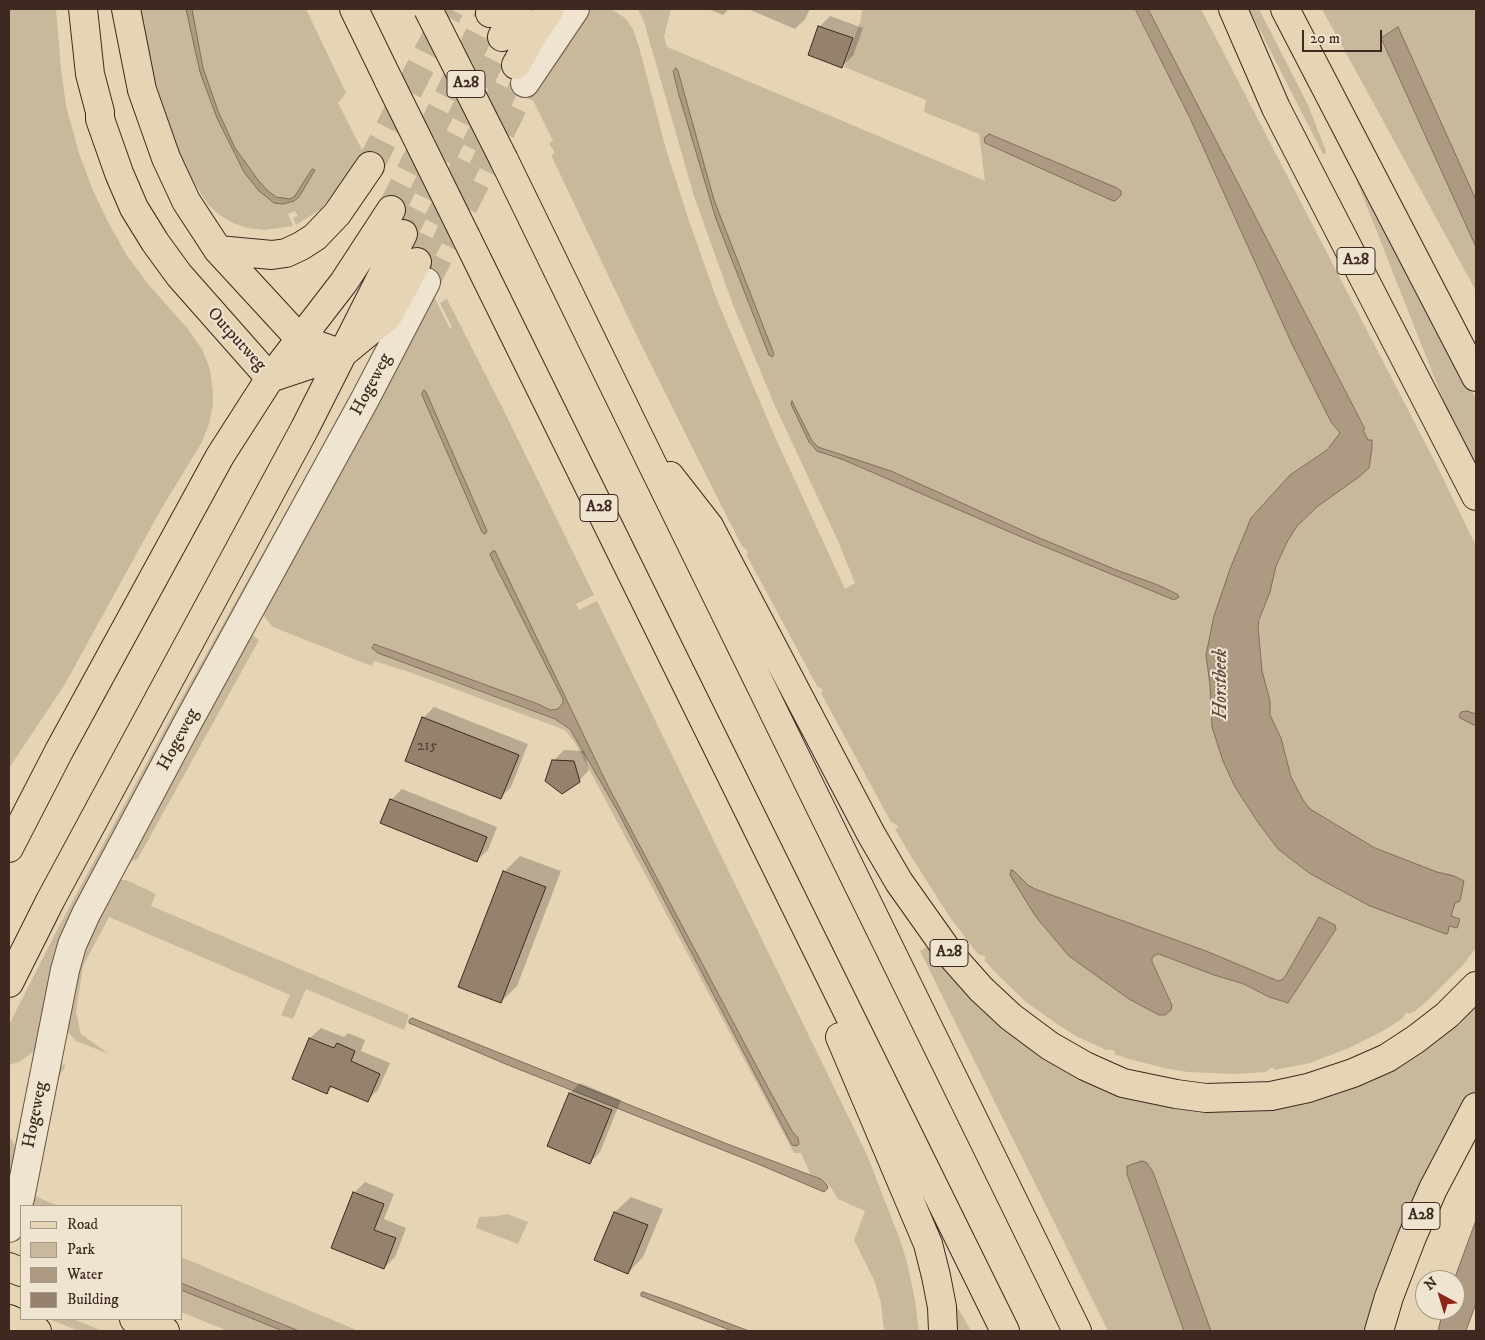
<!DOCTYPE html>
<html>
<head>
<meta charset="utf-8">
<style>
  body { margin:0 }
  #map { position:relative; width:1485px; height:1340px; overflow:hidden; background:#e5d5b5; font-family:"IM FELL DW Pica",serif }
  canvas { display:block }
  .frame { position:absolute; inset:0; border:10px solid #3d2920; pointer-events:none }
  .legend { position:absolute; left:20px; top:1205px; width:162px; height:115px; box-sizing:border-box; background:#eee4cf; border:1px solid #a79989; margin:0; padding:6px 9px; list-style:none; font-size:15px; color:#3d2920 }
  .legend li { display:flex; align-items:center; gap:10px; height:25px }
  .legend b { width:25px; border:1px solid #a79989 }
  .north { position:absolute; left:1415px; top:1270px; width:50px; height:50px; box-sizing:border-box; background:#eee4cf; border:1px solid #a79989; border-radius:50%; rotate:321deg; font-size:14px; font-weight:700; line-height:20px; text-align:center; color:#3d2920 }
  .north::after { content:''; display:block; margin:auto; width:18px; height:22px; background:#8f2418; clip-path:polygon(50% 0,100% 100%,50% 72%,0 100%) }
  .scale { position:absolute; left:1302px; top:30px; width:80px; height:22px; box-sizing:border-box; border:2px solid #3d2920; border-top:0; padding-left:6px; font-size:15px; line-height:18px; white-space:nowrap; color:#3d2920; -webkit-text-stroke:4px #eee4cf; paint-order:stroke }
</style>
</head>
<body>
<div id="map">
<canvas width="1485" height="1340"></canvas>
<div class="frame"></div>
<ul class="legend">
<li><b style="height:6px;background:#e5d5b5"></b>Road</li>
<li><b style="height:14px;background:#c8b89c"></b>Park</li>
<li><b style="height:14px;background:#ac9b82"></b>Water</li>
<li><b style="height:14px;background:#94826d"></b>Building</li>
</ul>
<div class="north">N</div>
<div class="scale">20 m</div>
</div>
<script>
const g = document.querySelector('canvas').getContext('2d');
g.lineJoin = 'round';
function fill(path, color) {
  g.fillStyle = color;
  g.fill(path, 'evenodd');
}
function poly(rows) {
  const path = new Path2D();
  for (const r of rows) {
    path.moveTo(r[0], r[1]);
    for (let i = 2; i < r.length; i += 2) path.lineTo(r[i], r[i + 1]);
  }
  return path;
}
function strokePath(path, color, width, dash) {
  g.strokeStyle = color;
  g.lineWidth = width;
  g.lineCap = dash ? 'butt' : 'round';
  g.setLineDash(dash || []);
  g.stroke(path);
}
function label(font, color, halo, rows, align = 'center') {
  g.font = font + ' "IM FELL DW Pica",serif';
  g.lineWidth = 4;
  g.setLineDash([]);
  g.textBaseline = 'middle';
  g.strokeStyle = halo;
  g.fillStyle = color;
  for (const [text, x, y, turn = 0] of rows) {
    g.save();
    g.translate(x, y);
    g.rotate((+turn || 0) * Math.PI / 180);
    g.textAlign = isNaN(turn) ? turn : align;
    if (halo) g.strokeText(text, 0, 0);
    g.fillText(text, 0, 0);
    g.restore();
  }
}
const green = poly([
  [9,9,56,9,61,68,66,106,79,153,92,188,108,222,126,254,148,284,187,328,202,349,210,369,213,393,213,405,209,424,202,442,160,511,65,684,9,768],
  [140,9,306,9,346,93,338,103,363,152,354,167,321,209,296,225,293,218,298,216,295,211,288,214,293,226,264,230,247,228,233,223,218,214,207,203,189,175,171,133,151,68],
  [585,9,611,9,625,18,633,29,639,47,666,149,689,221,717,300,775,437,845,589,855,583,838,541,775,406,733,305,694,196,644,22,638,9,671,9,664,37,667,47,985,181,979,134,924,112,926,100,844,67,861,19,862,9,1134,9,1190,118,1292,344,1331,422,1340,433,1327,450,1290,475,1251,518,1230,569,1214,616,1206,655,1210,685,1235,787,1257,821,1278,849,1309,873,1457,928,1460,919,1451,917,1455,903,1464,884,1462,879,1437,872,1375,848,1310,809,1303,800,1291,777,1281,738,1270,715,1270,701,1262,671,1258,627,1276,566,1287,542,1297,526,1318,506,1359,477,1372,448,1372,440,1368,440,1363,430,1365,428,1148,9,1201,9,1436,464,1476,546,1476,948,1462,966,1426,1002,1415,1011,1409,1014,1407,1012,1402,1019,1381,1032,1349,1048,1310,1063,1274,1070,1274,1068,1271,1068,1266,1072,1235,1074,1188,1072,1169,1069,1129,1059,1114,1054,1115,1051,1112,1050,1106,1050,1076,1036,1057,1024,1026,1002,998,975,984,960,986,958,984,956,978,954,949,916,909,853,895,829,898,828,897,825,891,822,821,693,823,692,822,689,817,686,746,554,748,553,747,550,742,546,714,491,635,332,552,157,552,155,555,153,549,143,553,141,529,92],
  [793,402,812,441,818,447,891,471,1037,537,1114,569,1158,585,1174,600,1019,536,844,460,821,453,811,445,791,404],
  [1028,885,1035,889,1206,951,1278,981,1282,980,1286,975,1300,950,1336,929,1290,1001,1286,1003,1269,997,1244,984,1214,975,1159,954,1155,955,1152,958,1152,962,1172,1003,1171,1010,1162,1016,1129,999,1069,956,1036,917],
  [1249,9,1259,9,1308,105,1326,151,1326,153,1323,154],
  [1322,9,1476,9,1476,200,1398,28,1381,39,1476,247,1476,291],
  [1351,154,1476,399,1476,480,1468,463,1347,156],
  [431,291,450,329,452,327,440,303,447,299,504,411,594,595,576,604,579,610,597,601,867,1155,900,1240,907,1262,915,1300,919,1331,884,1331,881,1303,874,1280,854,1240,865,1211,838,1199,830,1186,821,1179,811,1175,801,1153,794,1153,575,743,565,730,412,673,374,661,372,666,364,663,273,627,263,615,258,612],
  [425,391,487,531,486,533,482,532,422,395],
  [495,552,608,786,766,1084,792,1131,798,1138,792,1145,617,810,570,729,555,719,437,676,372,648,374,644,538,704,550,710,558,709,563,703,563,699,492,559,490,554],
  [404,301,114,843,41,1040,34,1051,26,1057,19,1062,9,1065,9,1025,55,934,181,699],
  [246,634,253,635,259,640,137,860,130,861,125,857],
  [119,880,126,880,156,894,151,906,409,1015,404,1030,306,989,293,1019,281,1015,290,995,109,917,83,966,76,1013,81,1034,109,1054,76,1041,66,1030,78,952],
  [929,946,1035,1050,1280,1103,1476,997,1476,1089,1370,1331,1211,1331,1153,1172,1147,1163,1127,1174,1184,1331,1108,1331,920,951],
  [65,1064,64,1069,57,1079,35,1196,58,1206,28,1206,58,1067],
  [9,1136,13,1142,17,1153,11,1181,9,1183],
  [507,1214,528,1222,518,1244,476,1228,479,1217,498,1216],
  [181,1257,359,1331,299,1331,181,1283],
  [181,1290,283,1331,228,1331,181,1312],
  [958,1308,971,1331,956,1331,955,1309],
  [49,1319,73,1319,103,1331,79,1331]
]);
const water = poly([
  [186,9,192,9,203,68,218,111,235,148,258,180,268,191,276,197,290,199,295,196,312,169,315,170,299,197,294,201,283,204,274,203,259,191,244,172,217,118,200,72,186,9],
  [1135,9,1148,9,1365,429,1363,430,1368,440,1372,440,1372,448,1369,468,1359,477,1318,506,1297,526,1287,542,1276,566,1270,592,1259,620,1258,627,1262,671,1270,701,1270,715,1281,738,1291,777,1303,800,1310,809,1375,848,1437,872,1454,876,1464,881,1460,901,1455,903,1451,916,1460,919,1457,928,1449,926,1448,933,1446,934,1370,906,1309,873,1278,849,1257,821,1235,787,1223,761,1212,727,1210,685,1206,655,1214,616,1230,569,1251,518,1290,475,1327,450,1340,433,1331,422,1292,344,1190,118,1135,9],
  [1398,27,1476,200,1476,247,1381,38,1398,27],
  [676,68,678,71,714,200,774,354,772,357,769,355,716,219,679,95,673,71,676,68],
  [989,134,1117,188,1121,191,1121,195,1115,201,1111,200,985,143,984,138,989,134],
  [424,390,426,392,487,531,485,534,482,532,422,395,422,393,424,390],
  [792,401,812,441,818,447,891,471,1037,537,1114,569,1158,585,1177,594,1179,597,1174,600,1019,536,844,460,817,451,809,442,791,404,792,401],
  [493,551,495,551,608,786,766,1084,792,1131,798,1138,799,1144,797,1146,792,1145,617,810,570,729,555,719,378,653,372,648,374,644,538,704,550,710,558,709,563,703,563,699,492,559,490,554,493,551],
  [1467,711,1476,714,1476,726,1460,718,1459,716,1461,712,1467,711],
  [1011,870,1014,871,1028,885,1035,889,1206,951,1278,981,1282,980,1286,975,1319,917,1335,925,1336,929,1288,1003,1269,997,1244,984,1214,975,1159,954,1155,955,1152,958,1152,962,1172,1005,1171,1010,1165,1015,1159,1015,1129,999,1069,956,1036,917,1010,875,1011,870],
  [412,1018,730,1145,821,1179,827,1185,828,1188,824,1192,758,1164,508,1065,409,1023,409,1020,412,1018],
  [1142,1161,1147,1163,1153,1172,1211,1331,1184,1331,1127,1174,1127,1166,1142,1161],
  [1476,1220,1476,1303,1466,1331,1438,1331,1443,1310,1455,1310,1454,1280,1476,1220],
  [181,1283,299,1331,283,1331,181,1290,181,1283],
  [643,1292,678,1304,749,1331,732,1331,641,1296,641,1293,643,1292]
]);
const shadow = poly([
  [708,9,729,9,723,15],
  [748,9,810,9,805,19,795,29],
  [830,16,863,28,853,56,842,66,819,27],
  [434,707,528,744,511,787,501,797,407,760,424,717],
  [564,750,584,751,589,770,579,781,553,761],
  [402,789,497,827,488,850,477,860,391,800],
  [520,856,561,871,517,986,501,1002,504,872],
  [321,1028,344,1037,348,1033,365,1040,361,1051,390,1063,378,1090,367,1100,333,1086,327,1092,294,1078,310,1038],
  [580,1083,621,1100,600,1152,590,1163,570,1093],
  [365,1182,394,1194,384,1219,406,1228,395,1257,384,1268,354,1193],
  [631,1197,663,1209,643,1257,628,1273,615,1212]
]);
const building = poly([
  [818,26,853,38,842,68,808,55,818,26],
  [422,717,519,755,501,799,405,761,422,717],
  [552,760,574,761,580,782,562,794,545,781,552,760],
  [390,799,487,837,477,862,380,823,390,799],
  [503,871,546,887,501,1003,458,987,503,871],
  [309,1038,334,1048,337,1043,355,1051,351,1061,380,1074,368,1102,330,1086,327,1094,292,1079,309,1038],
  [569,1093,612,1110,590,1164,547,1146,569,1093],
  [353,1192,384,1204,374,1230,396,1238,384,1269,331,1248,353,1192],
  [614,1212,648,1225,628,1274,594,1260,614,1212]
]);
const minorTunnel = poly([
  [426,282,525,83]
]);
const majorTunnel = poly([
  [370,166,450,9],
  [391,210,490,13],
  [403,234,502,37],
  [417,262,516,65]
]);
const minor = poly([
  [525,83,575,9],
  [9,1228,20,1198,65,970,72,945,86,914,188,722,365,399,426,282]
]);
const major = poly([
  [83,9,90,74,100,112,100,119,119,173,134,208,155,242,179,275,270,378],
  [126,9,142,90,166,158,186,201,218,250,300,339,342,354],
  [490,13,492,9],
  [502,37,518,9],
  [516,65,532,36,550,9],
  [218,250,272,255,286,253,301,246,315,237,337,214,370,166],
  [270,378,342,354,388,316,417,262],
  [9,848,59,751,220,456,270,378,344,282,391,210],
  [9,983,50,901,305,428,403,234]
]);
const highway = poly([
  [354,9,389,81],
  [1233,9,1276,108,1476,496],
  [1285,9,1476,377],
  [504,160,637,433,1077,1331],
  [466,237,1005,1331],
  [670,476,709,526,871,834,899,882,950,954,981,989,1011,1017,1050,1046,1085,1066,1123,1083,1176,1094,1206,1098,1271,1096,1308,1088,1353,1073,1387,1058,1416,1039,1447,1015,1476,986],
  [840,1037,928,1244,936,1276,942,1307,943,1331],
  [9,1267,21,1272],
  [9,1319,37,1331],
  [134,1319,165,1331],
  [1379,1331,1389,1297,1412,1237,1433,1189,1476,1107]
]);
const highwayBridge = poly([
  [428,9,504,160],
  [389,81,466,237]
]);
const numberNames = [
  ["215",427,747]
];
const shields = [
  [466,84,38],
  [1356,261,38],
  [599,508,38],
  [949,953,38],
  [1421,1216,38]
];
const shieldNames = [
  ["A28",466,84],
  ["A28",1356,261],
  ["A28",599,508],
  ["A28",949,953],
  ["A28",1421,1216]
];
const streetNames = [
  ["Outputweg",236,340,48],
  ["Hogeweg",372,385,-62],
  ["Hogeweg",179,740,-62],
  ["Hogeweg",36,1115,-79]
];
const waterNames = [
  ["Horstbeek",1222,684,-90]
];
fill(green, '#c8b89c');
fill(water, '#ac9b82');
strokePath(water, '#806d5b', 1);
fill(shadow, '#0003');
fill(building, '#94826d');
strokePath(building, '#3d2920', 1);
strokePath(minorTunnel, '#c3b397', 28, [28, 14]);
strokePath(majorTunnel, '#c3b397', 28, [28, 14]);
strokePath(minor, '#675445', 30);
strokePath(major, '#3d2920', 30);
strokePath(highway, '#3d2920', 30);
strokePath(minor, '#eee4cf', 28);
strokePath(major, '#e5d5b5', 28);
strokePath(highway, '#e5d5b5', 28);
strokePath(highwayBridge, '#3d2920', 30, []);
strokePath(highwayBridge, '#e5d5b5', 28);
label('15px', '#533f33', null, numberNames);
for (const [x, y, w] of shields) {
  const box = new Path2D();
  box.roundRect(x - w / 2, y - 13.5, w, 27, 4);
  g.fillStyle = '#eee4cf';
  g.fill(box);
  strokePath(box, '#3d2920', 1);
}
label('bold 16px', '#3d2920', null, shieldNames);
label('18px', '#3d2920', '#eee4cf', streetNames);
label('italic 19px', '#5e4b3d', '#eee4cf', waterNames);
</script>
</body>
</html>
